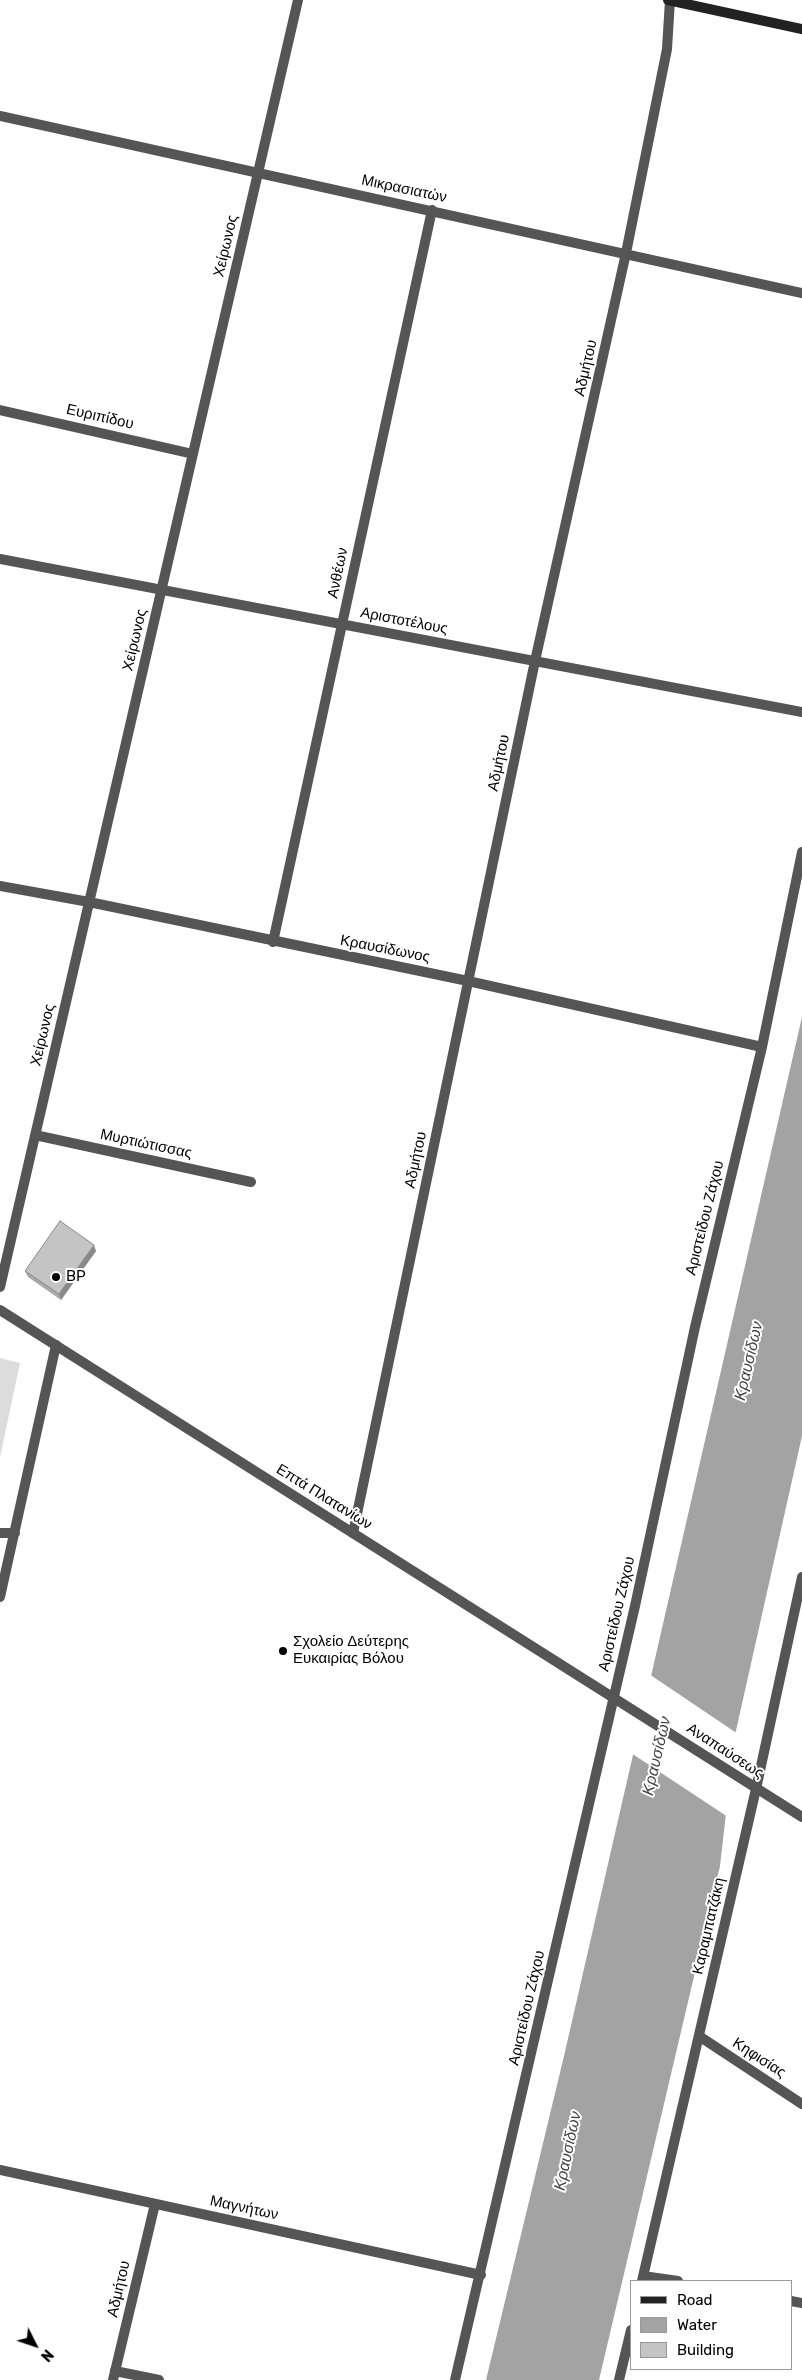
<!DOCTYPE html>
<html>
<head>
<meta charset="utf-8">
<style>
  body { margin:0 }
  #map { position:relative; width:802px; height:2380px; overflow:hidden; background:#fff; font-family:Rubik,sans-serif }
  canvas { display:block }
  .legend { position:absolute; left:630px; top:2280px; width:162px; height:90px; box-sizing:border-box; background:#fff; border:1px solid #999; margin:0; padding:6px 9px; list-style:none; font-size:15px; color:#000 }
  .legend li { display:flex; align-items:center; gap:10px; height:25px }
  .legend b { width:25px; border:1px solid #999 }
  .north { position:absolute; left:10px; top:2320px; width:50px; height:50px; -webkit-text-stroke:4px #fff; paint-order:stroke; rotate:131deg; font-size:14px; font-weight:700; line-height:20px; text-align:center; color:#000 }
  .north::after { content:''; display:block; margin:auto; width:18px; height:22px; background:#000; clip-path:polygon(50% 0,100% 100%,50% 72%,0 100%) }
</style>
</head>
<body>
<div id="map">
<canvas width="802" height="2380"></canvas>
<ul class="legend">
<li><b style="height:6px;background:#222"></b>Road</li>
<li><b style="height:14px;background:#a3a3a3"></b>Water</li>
<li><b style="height:14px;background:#c4c4c4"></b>Building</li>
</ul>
<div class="north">N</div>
</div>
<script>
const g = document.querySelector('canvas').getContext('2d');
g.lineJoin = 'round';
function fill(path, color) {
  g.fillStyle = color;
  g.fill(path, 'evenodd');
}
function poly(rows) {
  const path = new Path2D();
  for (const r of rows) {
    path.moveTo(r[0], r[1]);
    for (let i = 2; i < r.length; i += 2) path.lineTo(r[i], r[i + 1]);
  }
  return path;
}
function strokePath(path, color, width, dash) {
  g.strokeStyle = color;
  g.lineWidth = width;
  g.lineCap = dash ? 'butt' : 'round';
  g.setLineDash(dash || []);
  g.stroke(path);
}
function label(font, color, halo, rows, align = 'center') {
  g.font = font + ' Rubik,sans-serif';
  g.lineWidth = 4;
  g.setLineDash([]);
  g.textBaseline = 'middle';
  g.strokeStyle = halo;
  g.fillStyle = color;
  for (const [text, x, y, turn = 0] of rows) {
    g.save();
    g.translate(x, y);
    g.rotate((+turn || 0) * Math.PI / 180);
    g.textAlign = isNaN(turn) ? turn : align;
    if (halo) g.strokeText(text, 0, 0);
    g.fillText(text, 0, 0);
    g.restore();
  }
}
const green = poly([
  [0,1358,20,1363,0,1457]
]);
const water = poly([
  [802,1017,802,1436,735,1735,720,1866,599,2380,486,2380,564,2056]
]);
const pier = poly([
  [649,1674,738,1734,728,1817,631,1753]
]);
const pedestrian = poly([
  [115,2371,159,2380]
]);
const minor = poly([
  [0,116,802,293],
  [0,410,193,454],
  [0,559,802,712],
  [0,886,89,902,468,981,762,1047],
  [273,942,432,210],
  [35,1135,251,1182],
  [0,1287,298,0],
  [0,1533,15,1533],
  [353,1533,535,661,626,253,667,49,670,0],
  [0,1597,56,1345],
  [699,2036,802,2104],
  [0,2170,481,2275],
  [643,2276,678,2281],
  [642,2281,756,1789,802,1577],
  [791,2301,802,2303],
  [113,2380,155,2204],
  [455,2380,635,1606,695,1327,762,1047,802,852],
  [619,2380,631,2330]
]);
const tertiary = poly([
  [0,1310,802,1817]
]);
const secondary = poly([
  [668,0,802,29]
]);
const wall = poly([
  [96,1251,61,1300,28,1277,25,1271]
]);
const shadedWall = poly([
  [94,1245,96,1251,61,1300,59,1294]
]);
const building = poly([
  [60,1221,94,1245,59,1294,25,1271,60,1221]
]);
const markers = [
  [56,1277,5,"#000"],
  [283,1651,5,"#000"]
];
const streetNames = [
  ["Μικρασιατών",404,189,12],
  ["Χείρωνος",226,246,-77],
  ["Αδμήτου",586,368,-77],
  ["Ευριπίδου",100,417,13],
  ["Ανθέων",338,573,-78],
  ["Αριστοτέλους",404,621,11],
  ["Χείρωνος",135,640,-77],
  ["Αδμήτου",499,763,-78],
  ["Κραυσίδωνος",385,949,11],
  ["Χείρωνος",43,1035,-77],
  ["Μυρτιώτισσας",146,1144,12],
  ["Αδμήτου",416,1160,-78],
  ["Αριστείδου Ζάχου",705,1218,-76],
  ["Επτά Πλατανίων",324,1497,32],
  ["Αριστείδου Ζάχου",617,1614,-77],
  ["Αναπαύσεως",725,1751,33],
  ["Καραμπατζάκη",709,1926,-77],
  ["Αριστείδου Ζάχου",527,2008,-77],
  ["Κηφισίας",759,2058,33],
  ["Μαγνήτων",244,2208,12],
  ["Αδμήτου",119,2289,-77]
];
const poiNames = [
  ["BP",66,1277],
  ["Σχολείο Δεύτερης",293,1642],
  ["Ευκαιρίας Βόλου",293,1659]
];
const waterNames = [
  ["Κραυσίδων",749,1361,-77],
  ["Κραυσίδων",657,1756,-77],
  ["Κραυσίδων",568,2151,-78]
];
fill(green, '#dcdcdc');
fill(water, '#a3a3a3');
fill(pier, '#fff');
strokePath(pedestrian, '#555', 10);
strokePath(minor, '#555', 10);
strokePath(tertiary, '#555', 10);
strokePath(secondary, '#222', 10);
fill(wall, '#a9a9a9');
fill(shadedWall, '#898989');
fill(building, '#c4c4c4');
strokePath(building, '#898989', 1);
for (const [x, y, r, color] of markers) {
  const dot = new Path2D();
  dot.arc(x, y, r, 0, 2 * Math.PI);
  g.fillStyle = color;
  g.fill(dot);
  strokePath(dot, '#fff', 2);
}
label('15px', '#000', '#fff', streetNames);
label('15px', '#000', '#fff', poiNames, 'left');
label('italic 16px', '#444', '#fff', waterNames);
</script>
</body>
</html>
